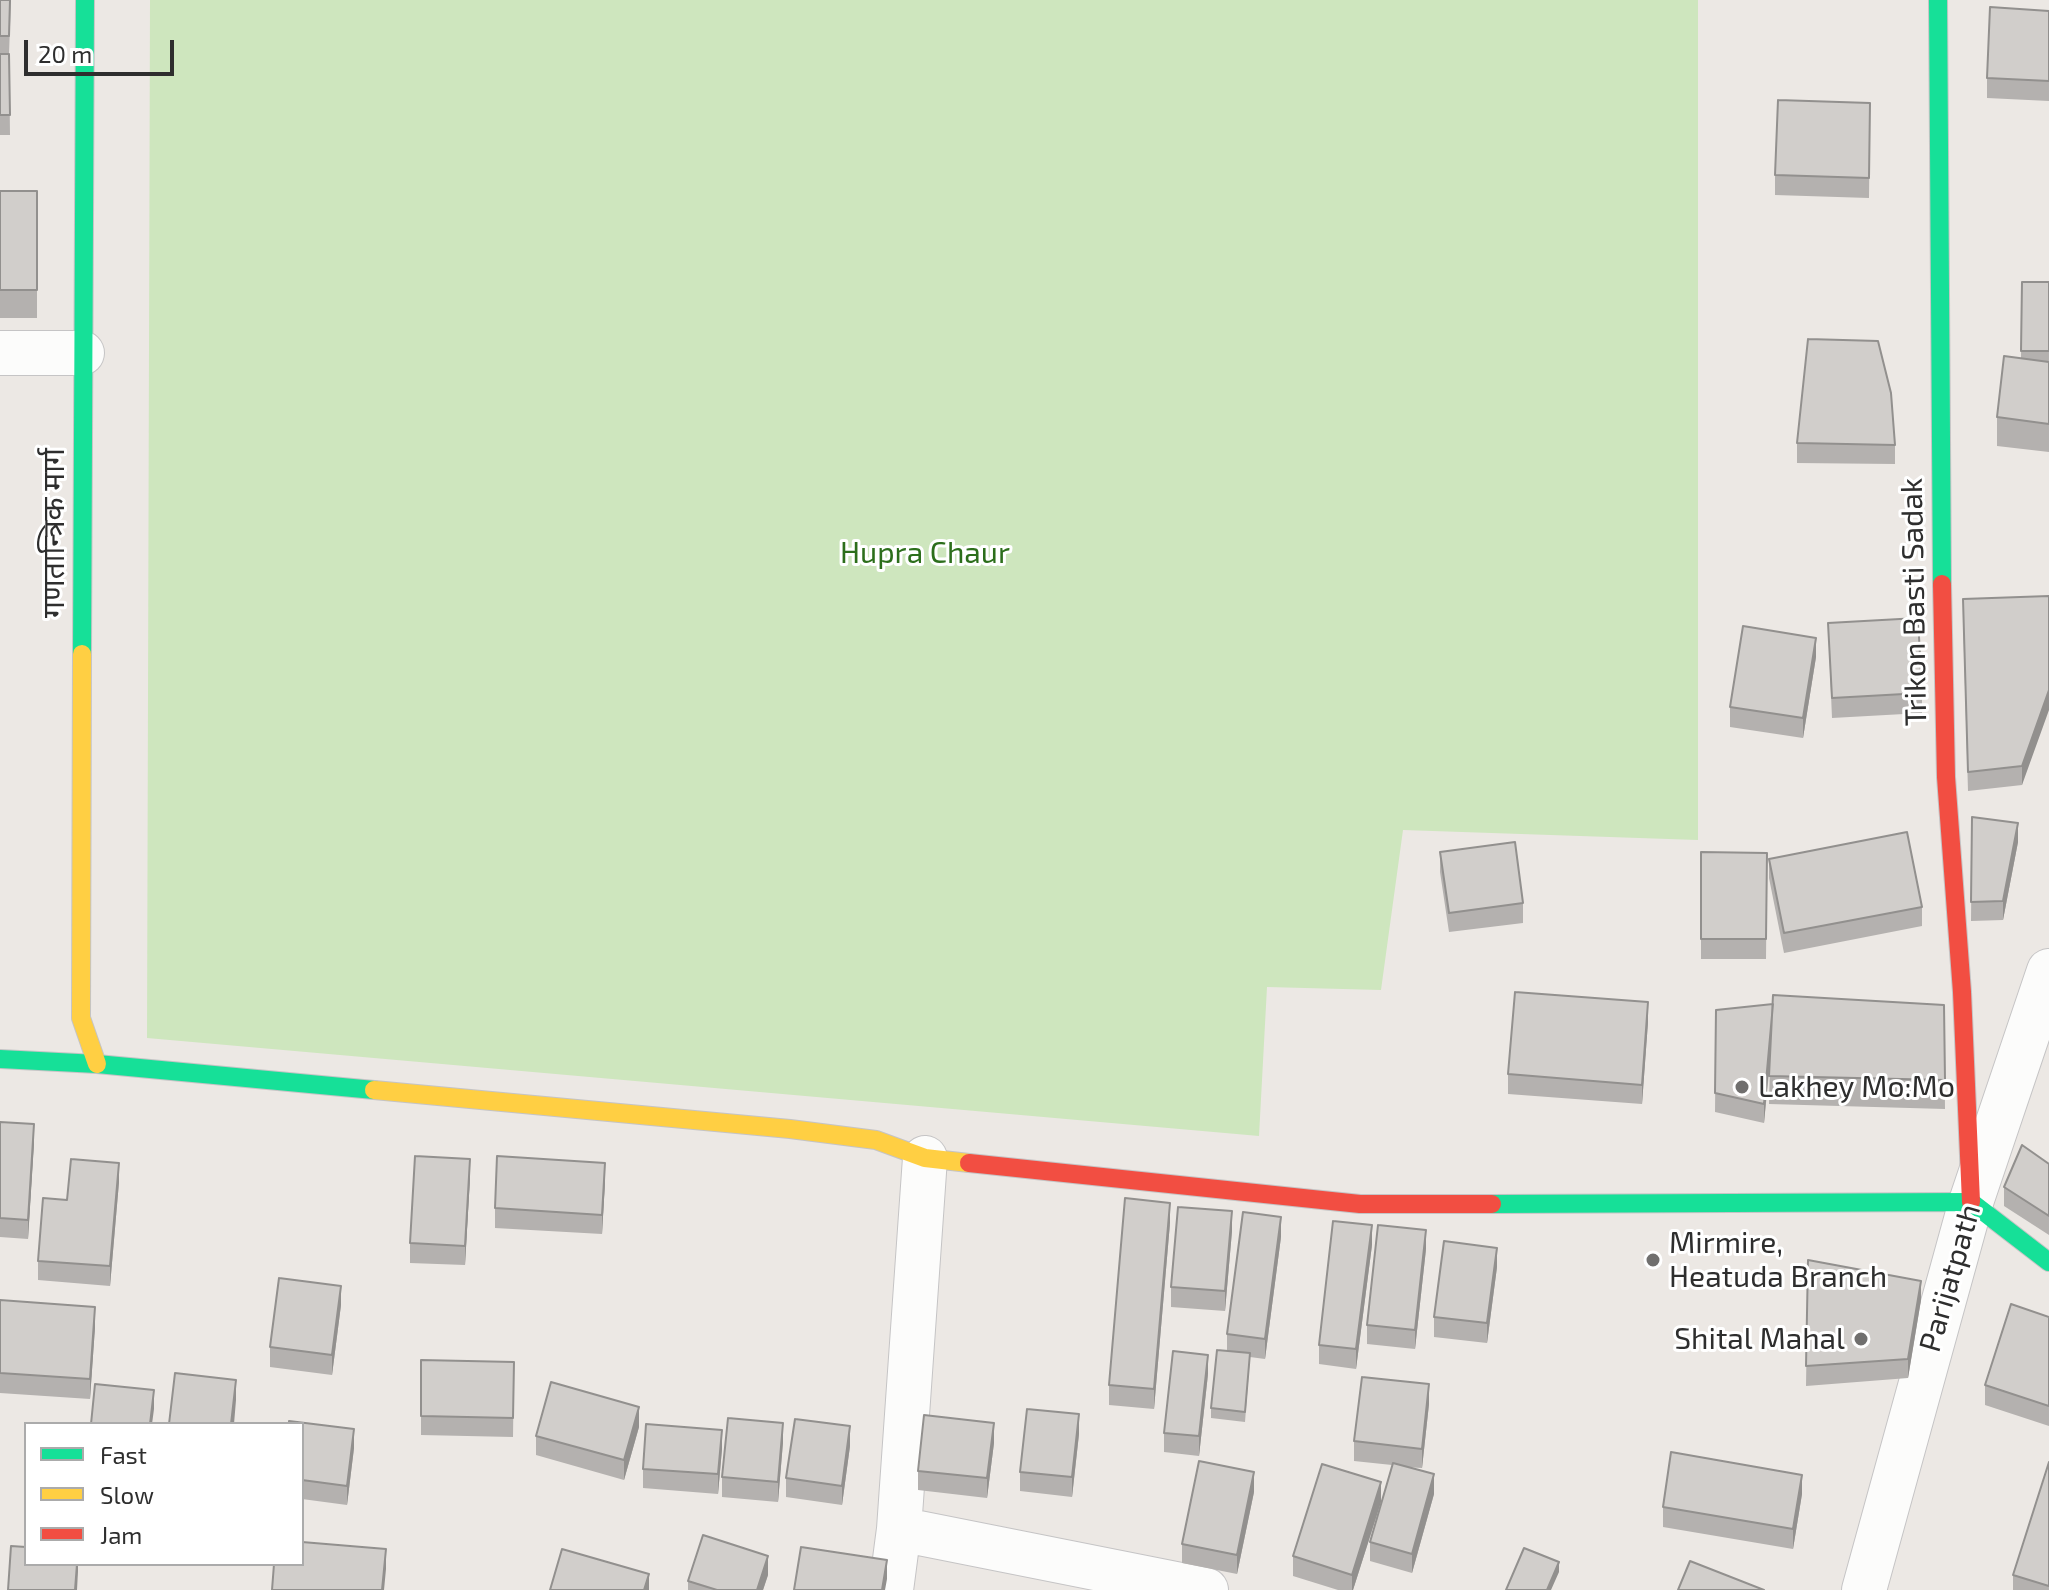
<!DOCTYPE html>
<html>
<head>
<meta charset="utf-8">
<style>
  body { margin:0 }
  #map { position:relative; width:2049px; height:1590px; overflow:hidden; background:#ece8e4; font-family:"Exo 2",sans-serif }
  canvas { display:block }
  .legend { position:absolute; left:24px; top:1422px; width:280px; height:144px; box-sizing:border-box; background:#fff; border:2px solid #ababab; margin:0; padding:10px 14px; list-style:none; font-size:24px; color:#2e2e2e }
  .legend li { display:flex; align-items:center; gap:16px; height:40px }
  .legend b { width:40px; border:2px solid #ababab }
  .scale { position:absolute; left:24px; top:40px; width:150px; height:36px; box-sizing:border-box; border:4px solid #2e2e2e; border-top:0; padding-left:10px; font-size:24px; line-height:28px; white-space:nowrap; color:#2e2e2e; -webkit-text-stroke:6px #fff; paint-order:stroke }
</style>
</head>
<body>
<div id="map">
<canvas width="2049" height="1590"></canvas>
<ul class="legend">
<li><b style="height:10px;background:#16e098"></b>Fast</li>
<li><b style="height:10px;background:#ffcf43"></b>Slow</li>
<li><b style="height:10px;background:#f24e42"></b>Jam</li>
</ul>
<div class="scale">20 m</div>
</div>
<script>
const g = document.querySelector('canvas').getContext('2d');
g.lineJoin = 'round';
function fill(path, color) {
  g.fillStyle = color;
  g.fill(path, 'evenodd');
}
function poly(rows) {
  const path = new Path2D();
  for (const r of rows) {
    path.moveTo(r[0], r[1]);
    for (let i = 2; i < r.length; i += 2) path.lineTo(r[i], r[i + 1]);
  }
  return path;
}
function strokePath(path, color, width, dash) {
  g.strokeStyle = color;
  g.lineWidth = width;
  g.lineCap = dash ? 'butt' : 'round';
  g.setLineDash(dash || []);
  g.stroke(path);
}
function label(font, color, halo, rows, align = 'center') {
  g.font = font + ' "Exo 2","Noto Sans Devanagari",sans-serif';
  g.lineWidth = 6;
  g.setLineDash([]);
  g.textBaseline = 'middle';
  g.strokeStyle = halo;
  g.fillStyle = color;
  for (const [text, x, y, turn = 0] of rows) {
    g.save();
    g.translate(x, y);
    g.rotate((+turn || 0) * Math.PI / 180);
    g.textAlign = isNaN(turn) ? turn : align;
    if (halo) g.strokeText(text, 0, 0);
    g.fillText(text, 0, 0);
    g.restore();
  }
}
const green = poly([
  [150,0,1698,0,1698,840,1403,830,1381,990,1267,987,1259,1136,147,1038]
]);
const street = poly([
  [0,353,82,353],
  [899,1529,1206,1590],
  [891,1590,899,1529,925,1158],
  [1864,1590,1971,1202,2049,971]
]);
const fast = poly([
  [1938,0,1942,584],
  [82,654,85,0],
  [0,1059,97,1064,374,1090],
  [1492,1204,1971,1202,2049,1262]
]);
const slow = poly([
  [82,654,81,1018,97,1064],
  [374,1090,790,1129,876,1140,925,1158,969,1163]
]);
const jam = poly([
  [1942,584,1946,777,1962,992,1971,1202],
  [969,1163,1360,1204,1492,1204]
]);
const wall = poly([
  [0,0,11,0,9,54,10,135,0,135],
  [2049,11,2049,101,1987,98,1987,78],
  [1870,103,1869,198,1775,195,1775,175],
  [0,191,37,191,37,318,0,318],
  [2022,282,2049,282,2049,452,1997,446,1997,417,2021,358],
  [1797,443,1895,445,1895,464,1797,463],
  [2049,596,2022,785,1968,791,1963,618],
  [1828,623,1922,693,1922,713,1832,718],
  [1816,657,1803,738,1730,727,1730,707],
  [1972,817,2018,842,2003,920,1971,921],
  [1440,852,1523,903,1523,923,1449,932,1440,872],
  [1701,852,1767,853,1766,959,1701,959],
  [1769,859,1922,907,1922,926,1784,953,1769,878],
  [1944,1005,1945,1109,1769,1104,1770,1063,1764,1123,1715,1112,1716,1010],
  [1648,1022,1642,1104,1508,1094,1508,1074],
  [0,1122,34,1143,28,1239,0,1237],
  [2049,1164,2049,1235,2004,1206,2004,1187],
  [470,1178,465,1265,410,1263,410,1243],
  [119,1182,110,1286,38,1280,38,1261,67,1200],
  [605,1182,602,1234,495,1228,495,1208],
  [1170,1223,1154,1409,1109,1405,1109,1385],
  [1232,1231,1225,1311,1171,1307,1171,1287],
  [1281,1237,1265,1359,1250,1357,1245,1422,1211,1418,1211,1408,1227,1351,1227,1334],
  [1372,1245,1356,1369,1319,1364,1319,1345],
  [1426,1249,1415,1349,1367,1344,1367,1325],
  [1808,1260,1921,1300,1908,1378,1806,1386],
  [1497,1267,1487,1343,1434,1337,1434,1317],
  [0,1300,95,1327,90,1399,0,1393],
  [341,1305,332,1375,270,1367,270,1347],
  [2049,1317,2049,1426,1985,1405,1985,1385],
  [421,1360,514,1362,513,1437,421,1435],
  [1208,1374,1199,1456,1164,1452,1164,1433],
  [1429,1404,1422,1468,1405,1467,1434,1494,1412,1573,1370,1561,1370,1542,1392,1465,1354,1461,1354,1441],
  [302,1424,354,1448,347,1505,302,1499],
  [639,1427,624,1480,536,1455,536,1436],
  [1079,1434,1072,1497,1020,1491,1020,1472],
  [783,1442,778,1502,722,1497,722,1477],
  [994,1443,987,1498,918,1490,918,1471],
  [850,1446,842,1505,786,1497,786,1478],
  [722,1449,718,1494,643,1488,643,1469],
  [2049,1462,2049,1590,2013,1590,2013,1575],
  [1254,1492,1237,1574,1182,1563,1182,1544],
  [1802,1494,1793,1549,1663,1527,1663,1507],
  [1381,1502,1353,1590,1338,1590,1293,1576,1293,1556],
  [768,1575,763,1590,688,1590,688,1581]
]);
const shadedWall = poly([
  [1816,638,1816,657,1803,738,1803,718],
  [2049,690,2049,710,2022,785,2022,766],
  [2018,823,2018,842,2003,920,2003,901],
  [1648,1002,1648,1022,1642,1104,1642,1085],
  [1773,1004,1773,1023,1764,1123,1764,1104],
  [34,1124,34,1143,28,1239,28,1220],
  [470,1159,470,1178,465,1265,465,1246],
  [119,1163,119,1182,110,1286,110,1266],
  [605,1163,605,1182,602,1234,602,1215],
  [1170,1203,1170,1223,1154,1409,1154,1389],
  [1232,1211,1232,1231,1225,1311,1225,1291],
  [1281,1217,1281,1237,1265,1359,1265,1339],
  [1372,1225,1372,1245,1356,1369,1356,1349],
  [1426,1230,1426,1249,1415,1349,1415,1330],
  [1497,1248,1497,1267,1487,1343,1487,1323],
  [1921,1281,1921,1300,1908,1378,1908,1359],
  [341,1286,341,1305,332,1375,332,1355],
  [95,1307,95,1327,90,1399,90,1379],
  [1208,1355,1208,1374,1199,1456,1199,1436],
  [236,1380,236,1400,234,1424,231,1424],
  [1429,1384,1429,1404,1422,1468,1422,1449],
  [154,1390,154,1409,152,1424,150,1424],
  [639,1407,639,1427,624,1480,624,1460],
  [1079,1414,1079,1434,1072,1497,1072,1477],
  [783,1423,783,1442,778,1502,778,1482],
  [994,1423,994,1443,987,1498,987,1478],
  [850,1426,850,1446,842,1505,842,1486],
  [354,1429,354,1448,347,1505,347,1486],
  [722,1430,722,1449,718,1494,718,1474],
  [1254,1472,1254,1492,1237,1574,1237,1555],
  [1434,1474,1434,1494,1412,1573,1412,1554],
  [1802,1475,1802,1494,1793,1549,1793,1529],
  [1381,1482,1381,1502,1353,1590,1352,1590,1352,1575],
  [386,1549,386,1569,384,1590,382,1590],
  [768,1556,768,1575,763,1590,757,1590],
  [887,1560,887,1579,885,1590,882,1590],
  [1559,1562,1559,1572,1551,1590,1547,1590],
  [77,1564,78,1564,78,1571,77,1590,75,1590],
  [649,1574,649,1590,644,1590]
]);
const building = poly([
  [0,0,10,0,9,36,0,36,0,0],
  [1990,7,2049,11,2049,81,1987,78,1990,7],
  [0,54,9,54,10,115,0,115,0,54],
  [1778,100,1870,103,1869,178,1775,175,1778,100],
  [0,191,37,191,37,290,0,290,0,191],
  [2022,282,2049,282,2049,351,2021,351,2022,282],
  [1808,339,1878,341,1891,393,1895,445,1797,443,1808,339],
  [2004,356,2049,362,2049,424,1997,417,2004,356],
  [2049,596,2049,690,2022,766,1968,772,1963,599,2049,596],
  [1918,618,1922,693,1832,698,1828,623,1918,618],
  [1743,626,1816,638,1803,718,1730,707,1743,626],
  [1972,817,2018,823,2003,901,1971,902,1972,817],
  [1907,832,1922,907,1784,933,1769,859,1907,832],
  [1515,842,1523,903,1449,913,1440,852,1515,842],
  [1701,852,1767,853,1766,939,1701,939,1701,852],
  [1515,992,1648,1002,1642,1085,1508,1074,1515,992],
  [1773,995,1944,1005,1945,1080,1769,1076,1773,995],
  [1773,1004,1764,1104,1715,1093,1716,1010,1773,1004],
  [0,1122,34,1124,28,1220,0,1218,0,1122],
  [2022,1145,2049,1164,2049,1216,2004,1187,2022,1145],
  [415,1156,470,1159,465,1246,410,1243,415,1156],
  [497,1156,605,1163,602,1215,495,1208,497,1156],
  [71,1159,119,1163,110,1266,38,1261,43,1198,67,1200,71,1159],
  [1125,1198,1170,1203,1154,1389,1109,1385,1125,1198],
  [1178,1207,1232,1211,1225,1291,1171,1287,1178,1207],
  [1243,1212,1281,1217,1265,1339,1227,1334,1243,1212],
  [1333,1221,1372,1225,1356,1349,1319,1345,1333,1221],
  [1378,1225,1426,1230,1415,1330,1367,1325,1378,1225],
  [1444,1241,1497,1248,1487,1323,1434,1317,1444,1241],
  [1808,1260,1921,1281,1908,1359,1806,1366,1808,1260],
  [279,1278,341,1286,332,1355,270,1347,279,1278],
  [0,1300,95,1307,90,1379,0,1373,0,1300],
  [2011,1304,2049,1317,2049,1406,1985,1385,2011,1304],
  [1217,1350,1250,1353,1245,1412,1211,1408,1217,1350],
  [1173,1351,1208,1355,1199,1436,1164,1433,1173,1351],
  [421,1360,514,1362,513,1418,421,1416,421,1360],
  [175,1373,236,1380,231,1424,169,1424,175,1373],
  [1362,1377,1429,1384,1422,1449,1354,1441,1362,1377],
  [551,1382,639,1407,624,1460,536,1436,551,1382],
  [95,1384,154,1390,150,1424,91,1424,95,1384],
  [1027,1409,1079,1414,1072,1477,1020,1472,1027,1409],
  [924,1415,994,1423,987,1478,918,1471,924,1415],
  [728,1418,783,1423,778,1482,722,1477,728,1418],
  [795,1419,850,1426,842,1486,786,1478,795,1419],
  [289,1421,354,1429,347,1486,302,1480,302,1424,289,1424,289,1421],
  [646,1424,722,1430,718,1474,643,1469,646,1424],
  [1671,1452,1802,1475,1793,1529,1663,1507,1671,1452],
  [1199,1461,1254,1472,1237,1555,1182,1544,1199,1461],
  [2049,1462,2049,1586,2013,1575,2049,1462],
  [1393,1463,1434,1474,1412,1554,1370,1542,1393,1463],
  [1322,1464,1381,1482,1352,1575,1293,1556,1322,1464],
  [703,1535,768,1556,757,1590,717,1590,688,1581,703,1535],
  [302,1542,386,1549,382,1590,272,1590,274,1564,302,1564,302,1542],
  [11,1546,26,1547,26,1564,77,1564,75,1590,8,1590,11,1546],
  [801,1547,887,1560,882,1590,794,1590,801,1547],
  [1524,1548,1559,1562,1547,1590,1506,1590,1524,1548],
  [562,1549,649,1574,644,1590,550,1590,562,1549],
  [1690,1561,1764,1590,1678,1590,1690,1561]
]);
const markers = [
  [1742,1087,8,"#706f6e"],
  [1653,1260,8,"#706f6e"],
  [1861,1339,8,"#706f6e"]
];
const streetNames = [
  ["गणतान्त्रिक मार्ग",54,533,-90],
  ["Trikon Basti Sadak",1914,602,-91],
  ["Parijatpath",1950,1278,-74]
];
const parkNames = [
  ["Hupra Chaur",925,553]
];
const poiNames = [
  ["Lakhey Mo:Mo",1758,1087],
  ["Mirmire,",1669,1243],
  ["Heatuda Branch",1669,1277],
  ["Shital Mahal",1845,1339,"right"]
];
fill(green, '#cee6be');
strokePath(street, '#c5c4c5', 46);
strokePath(fast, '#c5c4c5', 20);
strokePath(slow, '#c5c4c5', 20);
strokePath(jam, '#c5c4c5', 20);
strokePath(street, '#fcfcfb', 44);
strokePath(fast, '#16e098', 18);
strokePath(slow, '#ffcf43', 18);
strokePath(jam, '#f24e42', 18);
fill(wall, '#b4b1af');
fill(shadedWall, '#92908e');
fill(building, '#d1cecb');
strokePath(building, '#92908e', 2);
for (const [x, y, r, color] of markers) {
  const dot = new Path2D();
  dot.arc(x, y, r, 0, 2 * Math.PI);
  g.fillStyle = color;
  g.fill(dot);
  strokePath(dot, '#fff', 3);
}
label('30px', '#2e2e2e', '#fff', streetNames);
label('30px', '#2c6e1b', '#fff', parkNames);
label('30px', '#2e2e2e', '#fff', poiNames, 'left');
</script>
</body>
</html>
